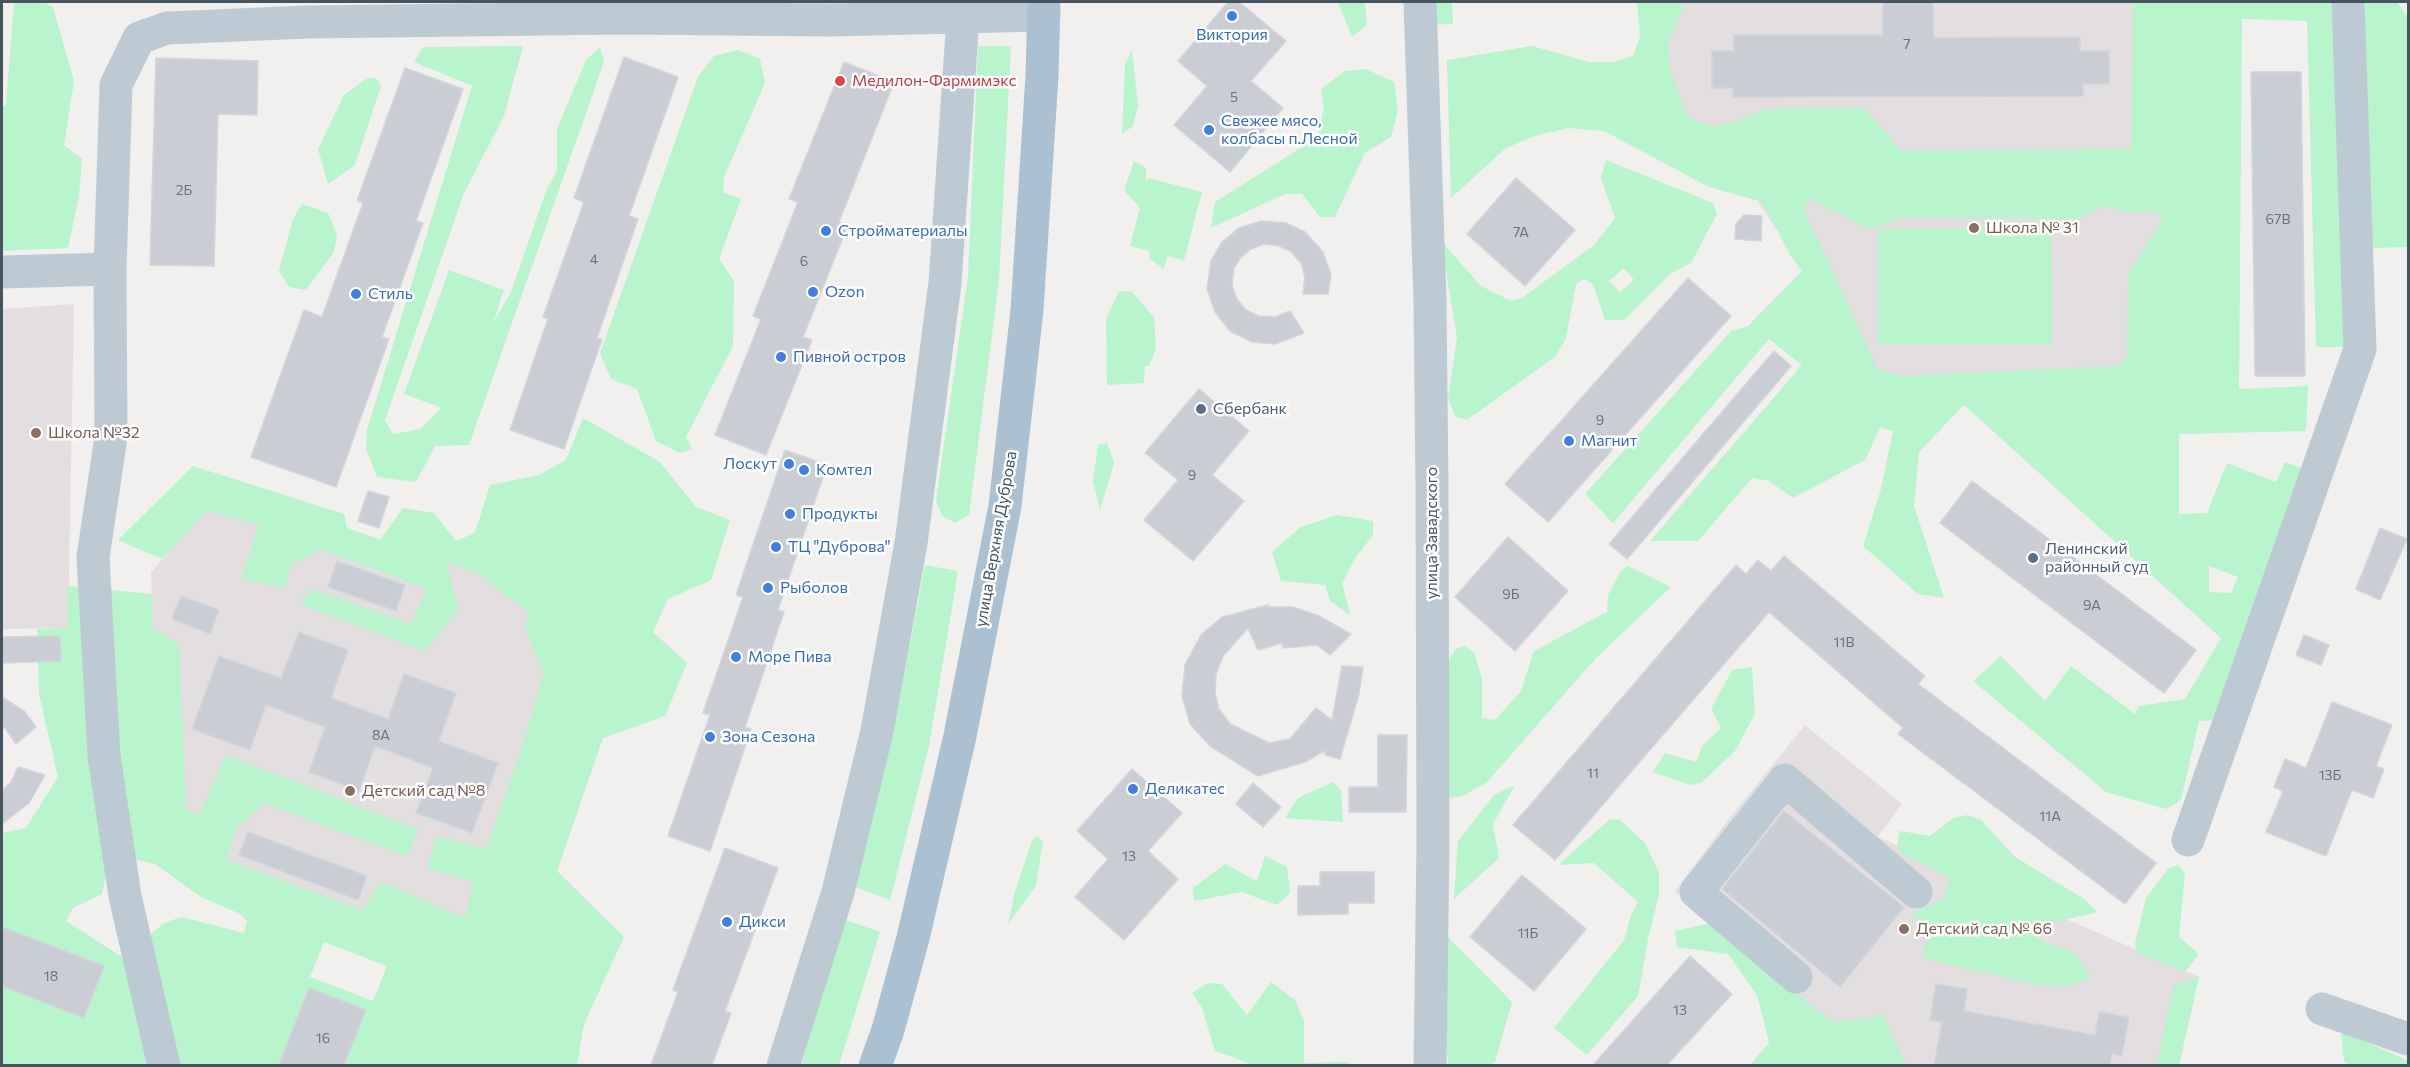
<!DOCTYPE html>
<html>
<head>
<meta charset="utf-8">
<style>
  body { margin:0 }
  #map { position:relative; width:2410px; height:1067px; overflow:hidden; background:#f2efef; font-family:Commissioner,sans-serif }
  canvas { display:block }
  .frame { position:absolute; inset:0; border:3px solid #45545f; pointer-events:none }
</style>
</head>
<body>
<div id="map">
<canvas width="2410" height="1067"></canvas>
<div class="frame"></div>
</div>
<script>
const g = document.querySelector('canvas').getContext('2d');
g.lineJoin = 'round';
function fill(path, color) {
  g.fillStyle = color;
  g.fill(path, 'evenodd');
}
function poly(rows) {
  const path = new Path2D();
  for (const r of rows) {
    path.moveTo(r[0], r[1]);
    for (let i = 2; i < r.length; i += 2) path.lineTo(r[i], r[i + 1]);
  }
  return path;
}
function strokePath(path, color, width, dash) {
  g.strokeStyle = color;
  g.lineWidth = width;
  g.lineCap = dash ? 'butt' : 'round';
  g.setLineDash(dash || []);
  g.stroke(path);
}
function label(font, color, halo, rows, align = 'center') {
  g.font = font + ' Commissioner,sans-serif';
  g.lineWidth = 5;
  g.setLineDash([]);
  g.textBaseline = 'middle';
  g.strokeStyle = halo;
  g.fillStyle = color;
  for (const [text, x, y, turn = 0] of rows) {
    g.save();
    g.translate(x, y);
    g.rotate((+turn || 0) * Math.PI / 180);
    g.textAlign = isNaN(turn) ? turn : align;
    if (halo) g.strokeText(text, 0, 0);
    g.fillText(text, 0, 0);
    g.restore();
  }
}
const education = poly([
  [1651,2,2169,2,2175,388,1859,387,1800,265,1751,191,1648,102],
  [74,304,68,628,2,629,2,309],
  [226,487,603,615,476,979,161,858,151,572],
  [1805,725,1902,804,1878,837,2199,977,2179,1065,1808,1065,1763,968,1675,891,1728,820]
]);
const green = poly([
  [14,2,44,2,53,7,74,81,64,145,82,159,79,196,68,248,2,251,2,107,6,105],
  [1338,2,1365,2,1367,25,1352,37],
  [1425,2,1452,2,1453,24,1426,25],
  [1637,2,1685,2,1668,43,1671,74,1687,114,1695,121,1714,126,1735,122,1766,109,1863,108,1902,151,2131,149,2133,2,2340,2,2349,347,2316,347,2307,21,2242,19,2239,389,2308,386,2306,431,2179,434,2179,514,2207,513,2227,463,2276,482,2285,462,2308,470,2222,720,2199,721,2181,800,2167,809,2106,792,1973,681,2001,656,2045,701,2071,666,2135,714,2139,706,2185,699,2221,638,1964,405,1919,452,1914,506,1944,598,1918,594,1863,546,1881,489,1893,431,1880,428,1865,460,1793,498,1769,481,1752,478,1698,541,1650,541,1802,365,1769,339,1613,523,1585,494,1731,331,1748,326,1802,271,1790,255,1763,202,1709,187,1604,131,1568,128,1535,136,1506,148,1451,198,1447,60,1532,46,1589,62,1613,62,1633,56,1640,36],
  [1809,198,1869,229,1903,217,2076,219,2105,206,2127,212,2155,211,2163,220,2128,274,2127,357,2118,366,1897,376,1877,368,1804,210],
  [2209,566,2238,577,2231,593,2209,592],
  [2364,2,2397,2,2408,17,2408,247,2371,248],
  [523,46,504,116,464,193,385,420,393,434,420,429,442,408,404,394,449,270,504,290,492,325,511,292,546,191,557,170,557,129,586,60,600,47,604,62,469,445,435,446,416,482,377,477,366,449,367,430,472,86,414,62,423,47],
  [978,46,1011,46,999,280,969,515,955,523,942,516,936,500,968,277],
  [738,50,760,59,765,83,724,177,723,192,741,199,719,259,734,281,733,346,686,437,692,449,680,453,656,441,637,389,611,379,600,353,698,77,714,56],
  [1132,50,1138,106,1133,126,1122,134,1125,64],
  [1366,69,1394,82,1398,110,1391,137,1365,153,1335,217,1320,217,1302,194,1285,194,1211,228,1215,202,1318,137,1324,106,1321,89,1345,71],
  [376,78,381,86,355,165,328,184,318,149,344,95,366,79],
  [1606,160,1713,203,1717,214,1691,263,1671,273,1624,320,1605,320,1593,284,1584,279,1576,284,1566,338,1556,356,1467,420,1456,417,1448,399,1457,337,1441,241,1481,286,1511,301,1522,298,1594,245,1615,218,1601,178],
  [1624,268,1634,280,1620,292,1609,281],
  [1134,161,1146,168,1146,183,1148,178,1202,192,1184,260,1167,256,1164,269,1149,258,1150,251,1130,246,1140,208,1124,190],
  [302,204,328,213,337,234,334,252,306,290,289,287,279,271,293,219],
  [1878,229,2051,229,2052,344,1878,344],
  [1119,291,1132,292,1154,317,1156,349,1149,366,1145,366,1144,383,1107,385,1106,319],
  [583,418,660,462,696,507,730,520,711,580,668,599,653,632,687,663,665,716,603,738,557,871,624,937,584,1024,577,1065,344,1065,366,1010,310,988,279,1065,195,1066,152,1062,148,1066,2,1065,2,986,84,1017,103,966,2,927,2,833,26,828,58,777,39,694,37,629,68,628,67,586,152,594,153,628,179,644,186,810,199,815,226,755,419,830,407,856,264,803,236,828,226,860,363,910,381,882,465,918,473,882,428,868,437,837,486,849,521,751,544,673,525,628,528,612,478,573,447,562,458,610,424,651,300,604,312,589,411,624,427,589,321,549,291,564,285,588,242,579,259,524,206,511,162,559,118,540,193,466,344,514,347,528,380,540,403,508,434,513,456,541,475,533,490,485,539,475,566,460],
  [117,856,155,864,201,897,240,914,247,921,244,933,181,917,164,923,149,936,150,975,66,921,73,908,102,894,109,859],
  [324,942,387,966,373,1001,310,977],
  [1107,443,1114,463,1100,510,1093,481,1098,445],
  [1337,515,1373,521,1373,535,1356,557,1342,583,1350,615,1330,601,1325,585,1281,581,1272,552,1301,527],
  [925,565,958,571,929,746,890,900,850,885,893,731],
  [1628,566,1671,587,1597,657,1487,782,1463,796,1439,800,1439,674,1456,649,1465,646,1475,654,1482,680,1482,718,1495,720,1521,691,1534,651,1607,612,1608,595,1620,572],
  [1752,667,1755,714,1735,751,1701,783,1690,785,1653,772,1665,753,1696,762,1702,746,1721,728,1711,709,1732,670],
  [1333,782,1341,790,1343,822,1285,818,1298,798],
  [1515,785,1493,824,1499,858,1454,899,1458,841,1494,795],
  [1968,815,1981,820,2015,857,2084,899,2098,912,2054,922,2037,939,2075,954,2089,972,2086,980,2068,986,2038,985,1922,958,1929,934,1912,913,1943,899,1950,877,1902,854,1897,845,1900,831,1930,836,1953,818],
  [1610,819,1620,820,1645,843,1659,872,1659,895,1648,939,1638,996,1587,1055,1554,1028,1624,940,1630,918,1638,902,1594,863,1558,865],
  [1037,836,1043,841,1036,886,1008,924,1014,895,1032,840],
  [1265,856,1287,867,1290,893,1277,905,1242,892,1194,901,1193,888,1225,864,1257,881],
  [2178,865,2185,872,2179,937,2199,954,2185,972,2137,953,2135,944,2146,898,2169,868],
  [843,919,880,932,839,1065,801,1066],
  [1715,922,1763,968,1834,1023,1883,1015,1906,1065,1750,1065,1769,1043,1757,995,1728,954,1677,947,1675,931],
  [1445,934,1512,1002,1495,1062,1488,1065,1448,1065,1444,998],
  [2199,977,2179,1065,2157,1065,2173,985],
  [1271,982,1295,1000,1304,1021,1304,1063,1345,1062,1356,1065,1254,1065,1215,1051,1202,1008,1192,993,1208,983,1222,984,1247,1015],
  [2341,1030,2408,1061,2408,1065,2350,1065,2344,1061]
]);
const building = poly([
  [1228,2,1239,2,1286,41,1251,81,1283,108,1230,172,1174,125,1207,86,1178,61,1228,2],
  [1883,2,1933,2,1934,38,2080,37,2080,51,2109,51,2109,84,2083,84,2083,96,1733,97,1733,88,1712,88,1712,51,1734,51,1734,35,1883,35,1883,2],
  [624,57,678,77,629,216,638,219,597,338,602,339,564,449,510,430,548,319,543,317,584,202,574,198,624,57],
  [156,58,258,61,257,115,218,114,214,266,150,265,156,58],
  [844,62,894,82,839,222,848,225,803,337,812,340,766,455,715,435,761,319,753,316,798,202,789,199,844,62],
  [405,68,463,89,416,221,423,223,382,337,389,339,336,487,251,457,304,310,322,317,363,203,357,201,405,68],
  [2251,72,2301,72,2305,376,2255,376,2251,72],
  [1516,178,1575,230,1525,286,1467,234,1516,178],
  [1744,215,1762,216,1761,241,1735,239,1736,224,1744,215],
  [1261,221,1286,223,1305,232,1323,252,1331,275,1328,294,1303,294,1305,277,1301,263,1290,251,1279,246,1264,244,1251,249,1241,257,1234,268,1232,285,1237,299,1246,310,1259,316,1275,317,1290,311,1304,333,1275,344,1252,342,1230,331,1215,312,1207,289,1211,261,1222,242,1239,228,1261,221],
  [1688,278,1731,316,1548,522,1505,484,1688,278],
  [1774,351,1791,366,1627,559,1609,544,1774,351],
  [1199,389,1249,431,1212,475,1244,501,1193,561,1144,520,1178,480,1145,453,1199,389],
  [785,450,827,465,778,610,784,612,745,727,751,729,710,851,668,836,710,715,703,713,743,597,736,595,785,450],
  [1972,481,2196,650,2164,693,1940,523,1972,481],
  [368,491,389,497,379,528,358,521,368,491],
  [2380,528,2407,539,2380,600,2356,589,2380,528],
  [1508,537,1568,591,1515,651,1455,597,1508,537],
  [1784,556,1925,676,1918,684,2156,863,2125,904,1898,734,1903,728,1769,612,1555,860,1513,825,1736,565,1746,574,1758,560,1771,571,1784,556],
  [337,561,405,585,396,611,328,587,337,561],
  [181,596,219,610,210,634,172,619,181,596],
  [1268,605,1266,607,1293,607,1319,616,1351,634,1330,655,1317,645,1283,648,1282,643,1258,650,1248,628,1223,656,1216,674,1215,693,1219,709,1230,724,1269,743,1290,739,1316,708,1332,720,1342,666,1363,667,1359,694,1340,759,1325,755,1326,750,1305,762,1258,776,1210,746,1190,724,1182,696,1185,665,1201,635,1222,617,1268,605],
  [299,632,348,650,331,698,388,719,404,674,456,693,439,741,498,763,472,833,416,813,433,768,375,746,359,791,309,772,325,727,266,705,250,750,192,729,219,656,281,678,299,632],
  [2304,635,2329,645,2321,665,2296,655,2304,635],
  [60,636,61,661,2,663,2,637,60,636],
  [2,697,24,711,36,727,16,744,6,729,2,727,2,697],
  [2332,702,2392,725,2376,766,2384,769,2373,798,2352,790,2326,856,2266,832,2283,791,2274,787,2285,759,2306,768,2332,702],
  [1378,735,1407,735,1406,812,1349,812,1349,787,1378,787,1378,735],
  [18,767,45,775,29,803,2,824,2,790,11,782,18,767],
  [1132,769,1182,813,1148,851,1178,879,1124,940,1075,897,1108,859,1077,831,1132,769],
  [1253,783,1281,807,1263,827,1236,804,1253,783],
  [1784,811,1904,907,1840,987,1722,889,1784,811],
  [248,832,367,876,358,900,239,855,248,832],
  [725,848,778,868,725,1011,731,1013,712,1065,651,1065,678,992,673,990,725,848],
  [1320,872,1374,872,1374,903,1348,903,1348,914,1298,915,1298,886,1320,886,1320,872],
  [1522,875,1586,929,1534,991,1470,937,1522,875],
  [2,927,104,966,84,1018,2,986,2,927],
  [1690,956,1732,994,1667,1065,1593,1065,1690,956],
  [1936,984,1967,989,1964,1011,2095,1035,2099,1012,2129,1017,2122,1056,2112,1054,2110,1065,1934,1065,1942,1022,1930,1020,1936,984],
  [309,988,366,1010,344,1065,279,1065,309,988]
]);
const minor = poly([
  [1420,2,1430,301,1432,489,1433,844,1430,1066],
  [2,272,110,269],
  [2188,840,2360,349,2348,2],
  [1796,977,1696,892,1785,780,1916,892],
  [2322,1009,2408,1039],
  [164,1066,125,896,104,756,93,557,111,437,110,269,116,85,139,38,167,28,307,22,623,18,830,20,1044,15],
  [783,1066,838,892,877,731,911,543,945,283,964,2]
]);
const major = poly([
  [875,1066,888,1030,913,938,960,736,1005,506,1027,310,1042,76,1044,2]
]);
const markers = [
  [1232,16,6,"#3f7fe0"],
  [840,81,6,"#e0444e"],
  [1209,130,6,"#3f7fe0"],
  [1974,228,6,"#8d6e63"],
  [826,231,6,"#3f7fe0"],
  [813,292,6,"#3f7fe0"],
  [356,294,6,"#3f7fe0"],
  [781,357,6,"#3f7fe0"],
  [1201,409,6,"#5c6f8a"],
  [36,433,6,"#8d6e63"],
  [1569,441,6,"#3f7fe0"],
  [789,464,6,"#3f7fe0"],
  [804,470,6,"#3f7fe0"],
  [790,514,6,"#3f7fe0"],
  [776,547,6,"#3f7fe0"],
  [2033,558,6,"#5c6f8a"],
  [768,588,6,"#3f7fe0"],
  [736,657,6,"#3f7fe0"],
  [710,737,6,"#3f7fe0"],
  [1133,789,6,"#3f7fe0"],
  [350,791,6,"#8d6e63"],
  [727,922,6,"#3f7fe0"],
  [1904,929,6,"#8d6e63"]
];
const numberNames = [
  ["7",1907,44],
  ["5",1234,97],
  ["2Б",184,190],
  ["67В",2278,219],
  ["7А",1521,232],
  ["4",594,259],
  ["6",804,261],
  ["9",1600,420],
  ["9",1192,475],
  ["9Б",1511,594],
  ["9А",2092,605],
  ["11В",1844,642],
  ["8А",381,735],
  ["11",1593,773],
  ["13Б",2330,775],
  ["11А",2050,816],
  ["13",1129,856],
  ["11Б",1528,933],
  ["18",51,976],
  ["13",1680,1010],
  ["16",323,1038]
];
const shopNames = [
  ["Виктория",1232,35,"center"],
  ["Свежее мясо,",1221,121],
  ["колбасы п.Лесной",1221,139],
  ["Стройматериалы",838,231],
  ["Ozon",825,292],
  ["Стиль",368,294],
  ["Пивной остров",793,357],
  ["Магнит",1581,441],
  ["Лоскут",777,464,"right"],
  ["Комтел",816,470],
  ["Продукты",802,514],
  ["ТЦ \"Дуброва\"",788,547],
  ["Рыболов",780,588],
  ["Море Пива",748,657],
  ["Зона Сезона",722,737],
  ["Деликатес",1145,789],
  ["Дикси",739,922]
];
const healthNames = [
  ["Медилон-Фармимэкс",852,81]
];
const educationNames = [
  ["Школа № 31",1986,228],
  ["Школа №32",48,433],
  ["Детский сад №8",362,791],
  ["Детский сад № 66",1916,929]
];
const serviceNames = [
  ["Сбербанк",1213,409],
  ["Ленинский",2045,549],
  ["районный суд",2045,567]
];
const streetNames = [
  ["улица Завадского",1432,533,-90],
  ["улица Верхняя Дуброва",996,539,-80]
];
fill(education, '#e3dfe1');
fill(green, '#b8f4cc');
fill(building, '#caced4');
strokePath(building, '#d2d5db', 1.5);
strokePath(minor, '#becad3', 33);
strokePath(major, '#abc0d1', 33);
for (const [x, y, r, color] of markers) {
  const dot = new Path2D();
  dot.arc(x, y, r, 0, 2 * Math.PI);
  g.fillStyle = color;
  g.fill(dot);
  strokePath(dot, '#fff', 2);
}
label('14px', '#66727c', null, numberNames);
label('16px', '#366cbe', '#fff', shopNames, 'left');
label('16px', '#be3a42', '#fff', healthNames, 'left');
label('16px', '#785e54', '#fff', educationNames, 'left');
label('16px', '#4e5e75', '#fff', serviceNames, 'left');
label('16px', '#45545f', '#fff', streetNames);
</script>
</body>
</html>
